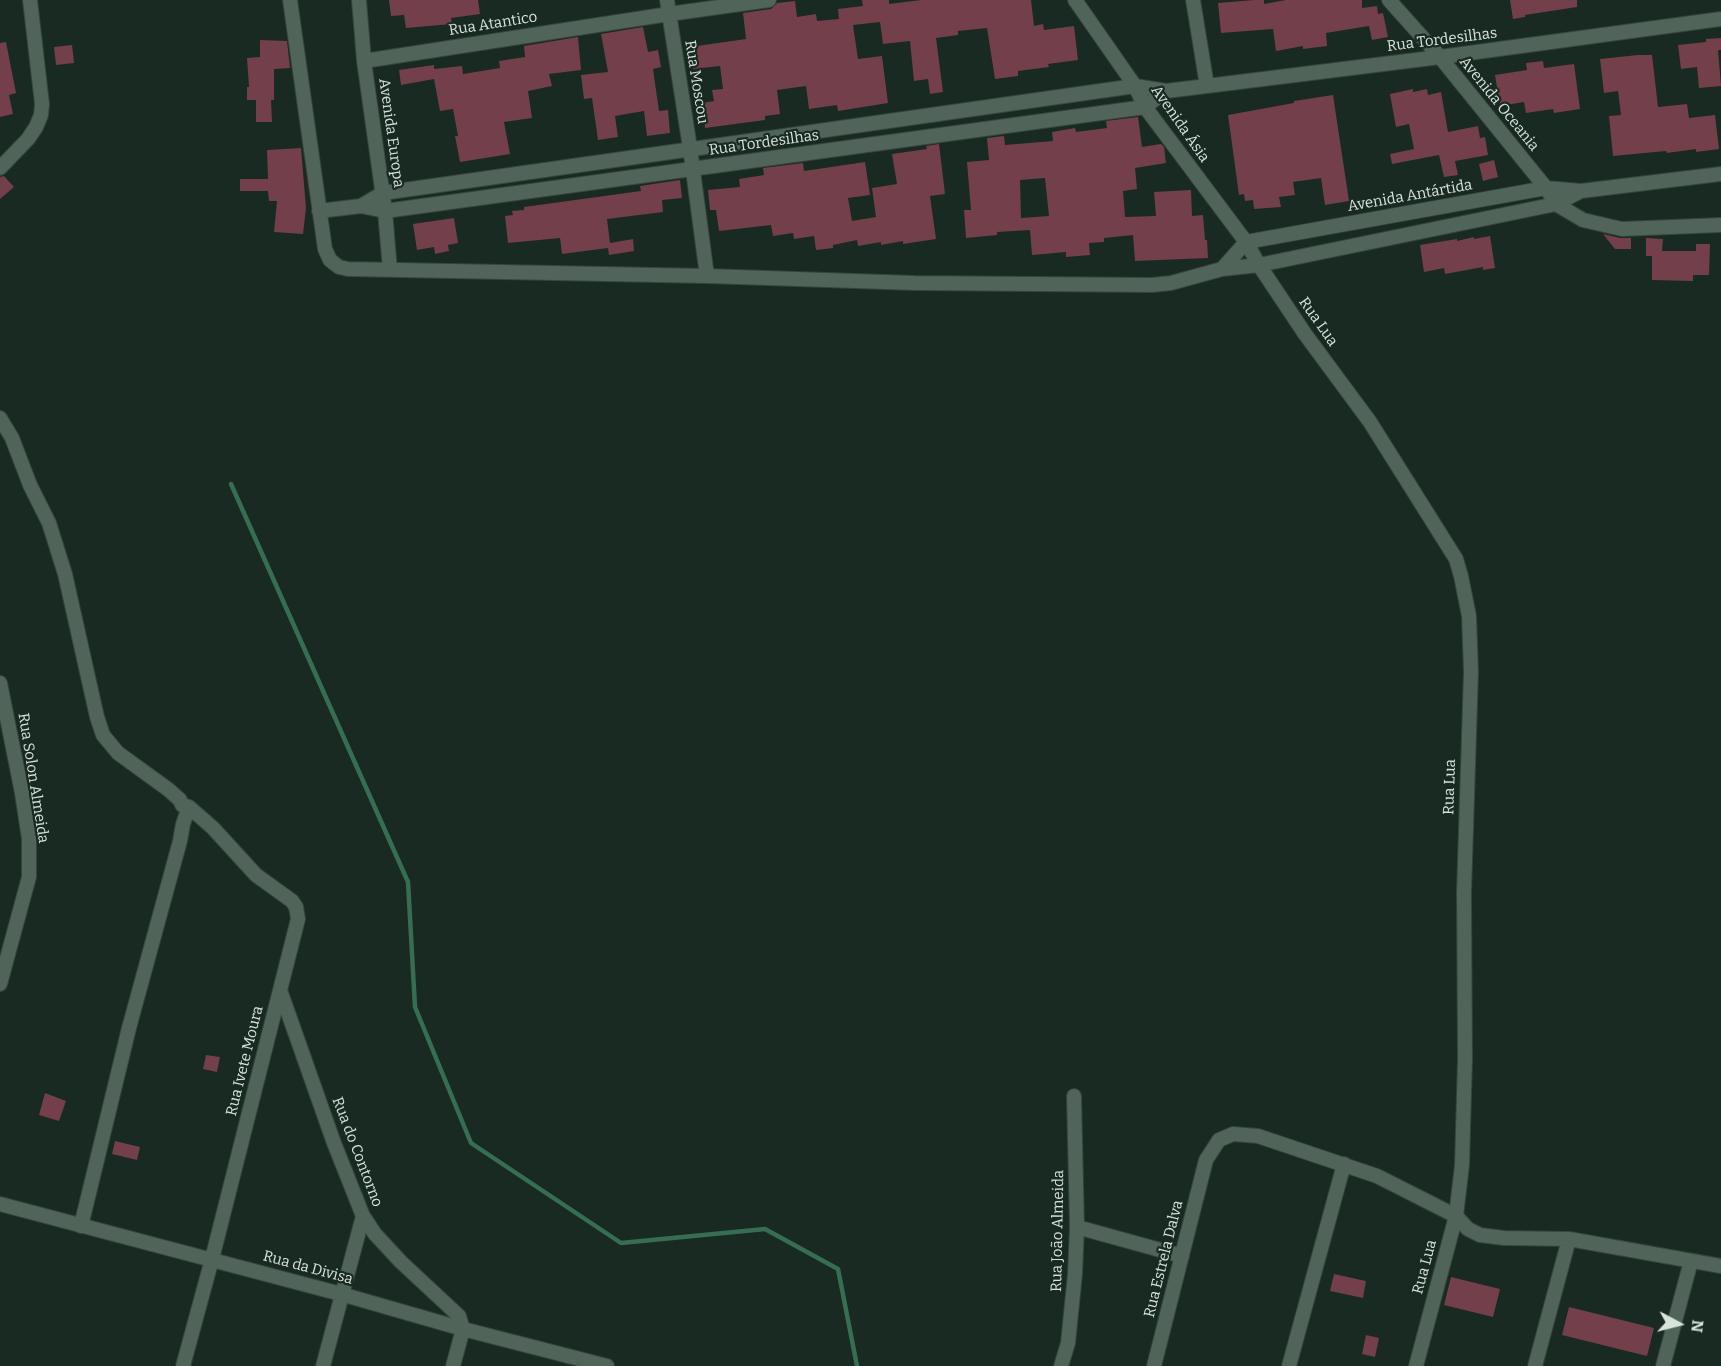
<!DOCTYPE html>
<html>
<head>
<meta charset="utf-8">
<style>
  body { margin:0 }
  #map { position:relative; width:1721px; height:1366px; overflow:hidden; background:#182a21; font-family:Bitter,serif }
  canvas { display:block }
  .north { position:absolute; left:1649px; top:1294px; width:60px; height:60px; -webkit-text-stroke:4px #182a21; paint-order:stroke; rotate:97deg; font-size:16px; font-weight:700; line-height:24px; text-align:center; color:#d8e3dc }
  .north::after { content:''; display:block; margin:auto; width:21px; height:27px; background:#d8e3dc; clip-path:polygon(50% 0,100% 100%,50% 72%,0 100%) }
</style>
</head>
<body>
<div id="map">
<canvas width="1721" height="1366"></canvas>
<div class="north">N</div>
</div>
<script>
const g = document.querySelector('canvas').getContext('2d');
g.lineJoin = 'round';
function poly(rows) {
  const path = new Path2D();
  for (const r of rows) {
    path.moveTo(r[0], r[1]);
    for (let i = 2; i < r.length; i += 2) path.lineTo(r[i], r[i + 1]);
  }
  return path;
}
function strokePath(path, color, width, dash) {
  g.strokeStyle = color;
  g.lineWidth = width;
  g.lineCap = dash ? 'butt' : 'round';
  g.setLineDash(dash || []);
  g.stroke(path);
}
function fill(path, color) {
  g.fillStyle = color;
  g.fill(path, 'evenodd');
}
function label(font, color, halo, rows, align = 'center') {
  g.font = font + ' Bitter,serif';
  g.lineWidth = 4.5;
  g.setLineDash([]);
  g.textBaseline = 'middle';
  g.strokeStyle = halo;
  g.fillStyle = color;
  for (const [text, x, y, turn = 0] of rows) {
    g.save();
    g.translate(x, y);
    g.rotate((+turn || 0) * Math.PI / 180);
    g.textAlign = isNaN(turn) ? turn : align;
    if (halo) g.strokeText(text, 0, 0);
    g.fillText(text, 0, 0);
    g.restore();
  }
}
const stream = poly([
  [231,484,408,882,415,1007,471,1143,621,1243,765,1229,838,1269,857,1366]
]);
const building = poly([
  [389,0,478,0,480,14,451,18,452,24,406,28,404,15,391,16],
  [862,0,889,0,889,4,921,0,1031,0,1034,26,1043,24,1044,30,1074,26,1078,60,1048,64,1049,67,1018,71,1018,76,995,79,987,28,958,31,958,35,936,38,943,92,930,94,928,79,914,81,910,41,883,44,880,22,853,25,858,59,882,56,888,103,838,111,837,105,809,109,806,86,777,90,780,114,765,116,765,120,705,128,702,103,714,101,712,90,723,89,720,66,693,69,690,47,746,39,743,13,771,9,777,3,795,1,797,17,816,14,817,21,839,19,838,9,863,6],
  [1254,0,1264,0,1264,4,1286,0,1362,0,1362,8,1377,6,1378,14,1383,13,1388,37,1372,40,1369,26,1326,33,1327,46,1303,49,1303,46,1276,51,1273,29,1221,33,1218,3],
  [1510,0,1577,0,1577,7,1525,15,1525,17,1513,19],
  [643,27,648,52,658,50,661,67,653,69,659,111,668,110,670,133,647,136,644,111,615,116,618,137,598,140,592,98,584,99,581,75,608,72,601,34],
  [578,37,581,70,549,74,552,86,528,91,532,118,504,122,510,154,460,162,455,136,458,136,453,109,440,111,434,79,401,85,399,70,434,65,434,69,462,66,463,74,500,68,499,61,525,57,524,46],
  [1721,38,1721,50,1718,50,1721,86,1699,88,1697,67,1681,69,1678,45,1706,42,1706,39],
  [260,40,287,41,290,68,274,69,274,100,271,100,272,122,256,122,256,100,247,100,247,87,249,87,247,58,260,57],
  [6,42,16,93,9,95,13,114,0,117,0,43],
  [72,45,74,63,56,65,54,47],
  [1638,55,1652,55,1658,107,1687,104,1689,118,1715,115,1719,149,1696,152,1696,149,1667,153,1666,151,1613,156,1609,116,1621,115,1618,91,1604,93,1600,59],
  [1543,61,1544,68,1574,64,1580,109,1554,113,1553,109,1526,113,1524,102,1500,106,1495,75,1527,70,1526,63],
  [1413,89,1413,92,1427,89,1428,95,1441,92,1448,132,1478,126,1480,138,1485,137,1488,155,1455,161,1458,175,1444,177,1439,155,1392,164,1390,154,1414,149,1409,124,1396,127,1390,94],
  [1333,95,1349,201,1325,205,1321,178,1293,182,1295,195,1279,197,1281,207,1254,209,1253,200,1245,201,1244,194,1239,195,1228,115,1294,103,1294,101],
  [1138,117,1142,147,1161,144,1164,147,1166,163,1135,168,1137,189,1123,191,1125,217,1156,216,1154,192,1191,190,1192,216,1203,215,1205,240,1207,240,1208,258,1135,261,1133,235,1104,238,1104,242,1089,243,1090,255,1066,257,1066,252,1032,255,1030,230,997,232,997,235,966,238,964,210,971,210,967,162,989,160,987,138,1004,136,1005,145,1053,141,1052,132,1075,128,1076,132,1107,128,1106,121],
  [1045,178,1049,216,1021,218,1020,180],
  [939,144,945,194,930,196,936,239,903,244,903,241,881,245,881,242,858,246,857,240,833,245,833,248,816,250,814,236,794,239,793,233,773,236,771,225,719,231,716,210,710,210,708,190,740,187,739,179,764,175,763,168,803,163,804,171,865,162,870,195,848,198,852,221,876,217,872,188,897,184,892,154,927,149,926,146],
  [301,148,306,208,303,234,274,232,277,201,269,201,268,191,240,191,240,179,268,179,267,150],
  [1494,160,1498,177,1483,181,1479,164],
  [4,176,14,187,0,199,0,177],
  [680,180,682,198,662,200,663,212,607,219,610,243,633,239,634,251,609,255,608,248,562,254,560,238,508,243,505,216,513,215,512,211,524,210,524,207,641,191,640,186],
  [454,218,458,243,448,245,449,251,435,254,434,247,417,250,413,224],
  [1603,234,1620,238,1631,238,1631,249,1615,249],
  [1490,236,1495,268,1483,270,1483,267,1445,274,1444,268,1424,272,1420,245,1457,239,1457,241,1474,237,1474,239],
  [1646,238,1663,239,1662,251,1696,251,1696,244,1710,244,1709,275,1693,275,1693,281,1652,280,1652,256,1646,256],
  [206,1055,220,1057,217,1072,203,1069],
  [45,1093,66,1101,59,1121,39,1115],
  [115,1141,140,1147,137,1160,112,1154],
  [1334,1274,1366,1281,1363,1298,1330,1291],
  [1451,1277,1500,1289,1493,1317,1444,1305],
  [1569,1307,1654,1328,1647,1356,1562,1335],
  [1366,1335,1379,1338,1375,1357,1362,1354]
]);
const street = poly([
  [290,0,325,249,330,260,335,264,339,267,348,269,707,276,915,283,1152,285,1171,283,1222,269,1259,265,1556,204,1581,191],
  [359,0,364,61,385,211,390,270],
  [667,0,690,148,707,276],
  [1075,0,1135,86,1145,107,1246,242,1259,265,1305,334,1370,422,1456,559,1461,576,1469,616,1471,672,1464,892,1465,1059,1462,1165,1456,1216,1416,1366],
  [1193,0,1207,86],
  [1389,0,1440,57,1546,188,1556,204,1583,220,1613,227,1622,229,1721,225],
  [364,61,669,14,769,0],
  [0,168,28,139,36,127,41,115,42,104,30,0],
  [361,206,383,193,1135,86,1166,91,1207,86,1440,57,1721,19],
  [319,211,361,206,385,211,1145,107,1166,91],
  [1222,269,1246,242,1546,188,1581,191,1721,174],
  [0,418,12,438,30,485,49,523,65,574,97,717,103,735,118,753,169,790,180,800,182,805,189,807,183,824,180,841,129,1028,81,1226],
  [0,683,22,793,29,839,29,877,0,984],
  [280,990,334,1143,363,1216,375,1234,401,1262,459,1316,463,1329,453,1366],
  [0,1204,341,1294,463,1329,607,1366],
  [1077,1227,1182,1256],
  [183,1366,212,1259,298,919,296,907,292,901,256,875,213,828,189,807],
  [323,1366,363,1216],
  [1061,1366,1068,1343,1075,1274,1077,1227,1074,1096],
  [1154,1366,1206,1160,1219,1140,1233,1134,1258,1136,1377,1176,1456,1216,1468,1229,1480,1235,1504,1238,1569,1239,1721,1266],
  [1289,1366,1344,1164],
  [1535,1366,1569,1239],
  [1663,1366,1691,1261]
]);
const streetNames = [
  ["Rua Atantico",493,24,-9],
  ["Rua Tordesilhas",1442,40,-7],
  ["Rua Moscou",696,82,81],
  ["Avenida Oceania",1499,104,51],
  ["Avenida Ásia",1180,124,55],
  ["Avenida Europa",391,133,82],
  ["Rua Tordesilhas",764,143,-8],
  ["Avenida Antártida",1410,196,-10],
  ["Rua Lua",1318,322,55],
  ["Rua Solon Almeida",33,778,81],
  ["Rua Lua",1450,787,-88],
  ["Rua Ivete Moura",245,1061,-76],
  ["Rua do Contorno",357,1152,69],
  ["Rua João Almeida",1058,1231,-89],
  ["Rua Estrela Dalva",1164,1259,-76],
  ["Rua Lua",1425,1267,-75],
  ["Rua da Divisa",308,1268,15]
];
strokePath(stream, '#366d53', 4.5);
fill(building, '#733f4a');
strokePath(street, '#36443c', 16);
strokePath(street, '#506459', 14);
label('15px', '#d8e3dc', '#182a21', streetNames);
</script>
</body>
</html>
